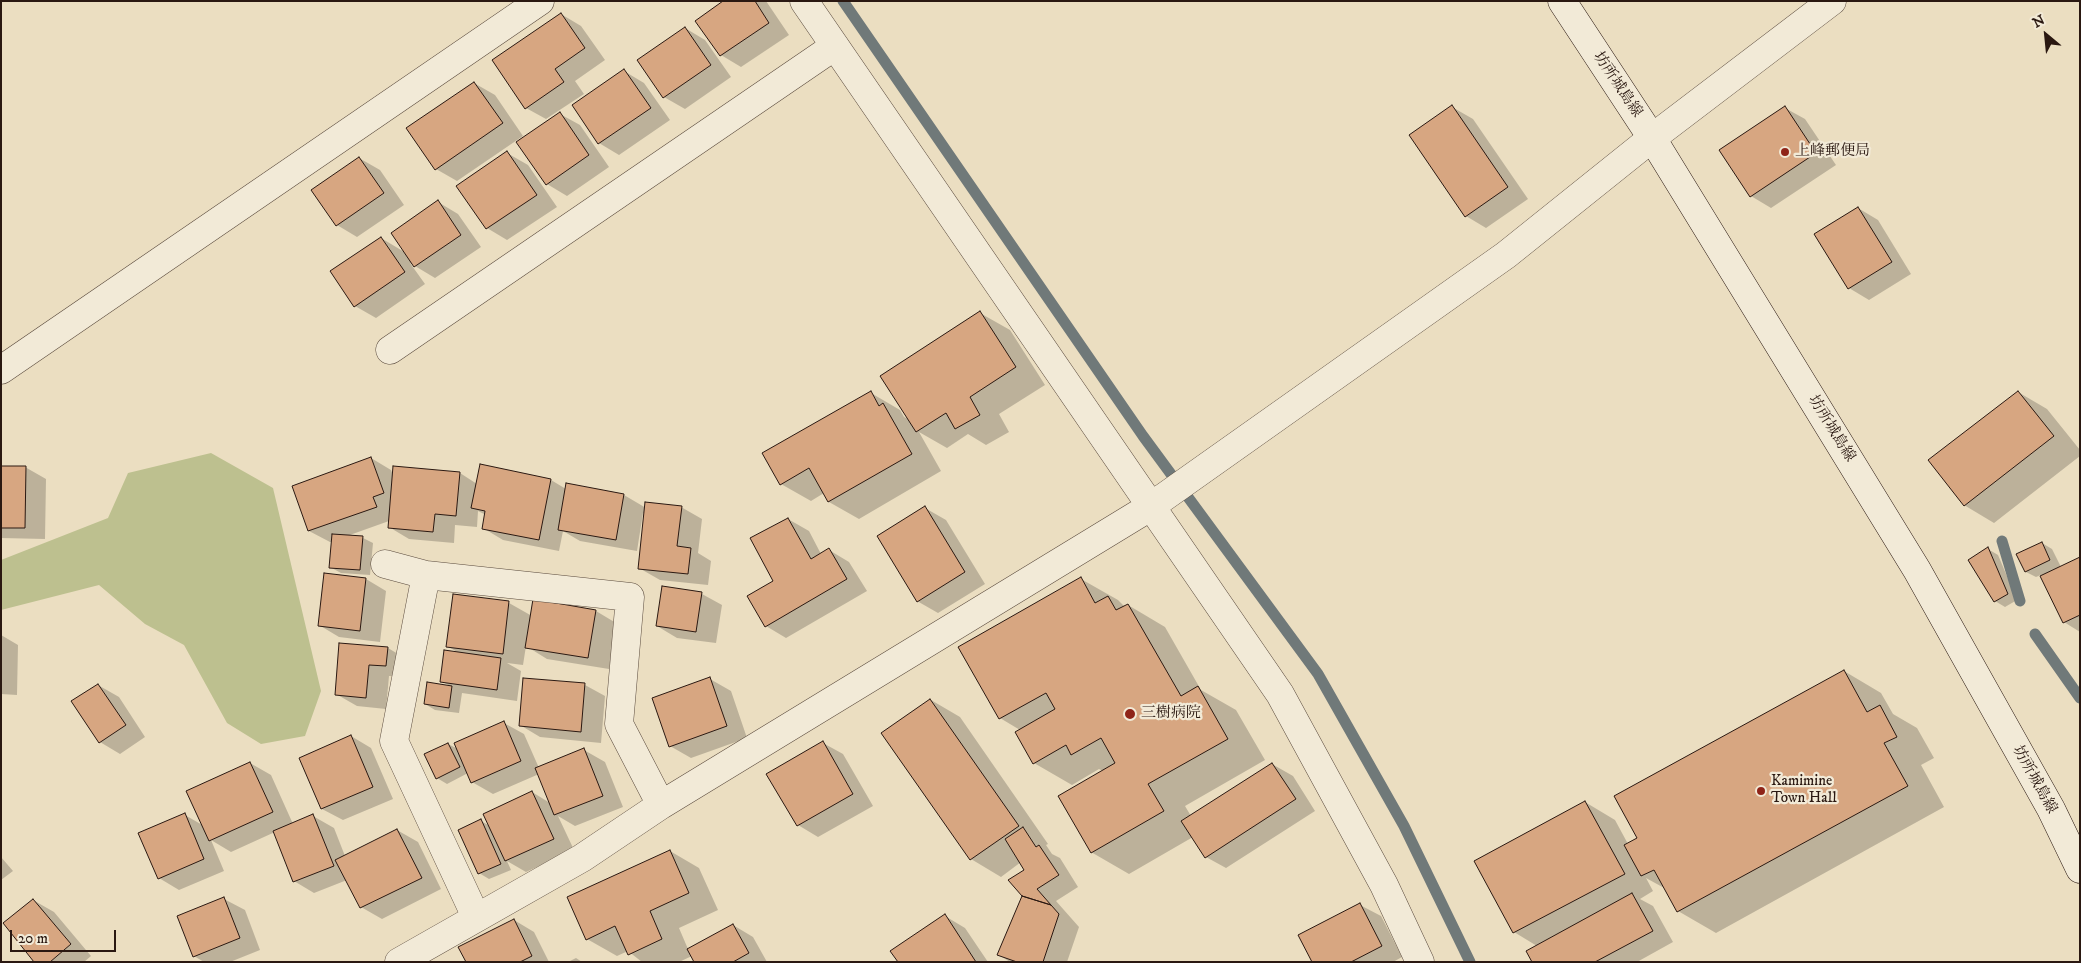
<!DOCTYPE html>
<html>
<head>
<meta charset="utf-8">
<style>
  body { margin:0 }
  #map { position:relative; width:2081px; height:963px; overflow:hidden; background:#ebdec1; font-family:"IM FELL DW Pica",serif }
  canvas { display:block }
  .frame { position:absolute; inset:0; border:2px solid #2a1811; pointer-events:none }
  .north { position:absolute; left:2021px; top:10px; width:50px; height:50px; -webkit-text-stroke:4px #f2ead7; paint-order:stroke; rotate:332deg; font-size:14px; font-weight:700; line-height:20px; text-align:center; color:#2a1811 }
  .north::after { content:''; display:block; margin:auto; width:18px; height:22px; background:#2a1811; clip-path:polygon(50% 0,100% 100%,50% 72%,0 100%) }
  .scale { position:absolute; left:10px; top:930px; width:106px; height:22px; box-sizing:border-box; border:2px solid #2a1811; border-top:0; padding-left:6px; font-size:15px; line-height:18px; white-space:nowrap; color:#2a1811; -webkit-text-stroke:4px #f2ead7; paint-order:stroke }
</style>
</head>
<body>
<div id="map">
<canvas width="2081" height="963"></canvas>
<div class="frame"></div>
<div class="north">N</div>
<div class="scale">20 m</div>
</div>
<script>
const g = document.querySelector('canvas').getContext('2d');
g.lineJoin = 'round';
function fill(path, color) {
  g.fillStyle = color;
  g.fill(path, 'evenodd');
}
function poly(rows) {
  const path = new Path2D();
  for (const r of rows) {
    path.moveTo(r[0], r[1]);
    for (let i = 2; i < r.length; i += 2) path.lineTo(r[i], r[i + 1]);
  }
  return path;
}
function strokePath(path, color, width, dash) {
  g.strokeStyle = color;
  g.lineWidth = width;
  g.lineCap = dash ? 'butt' : 'round';
  g.setLineDash(dash || []);
  g.stroke(path);
}
function label(font, color, halo, rows, align = 'center') {
  g.font = font + ' "IM FELL DW Pica","Noto Serif JP",serif';
  g.lineWidth = 4.5;
  g.setLineDash([]);
  g.textBaseline = 'middle';
  g.strokeStyle = halo;
  g.fillStyle = color;
  for (const [text, x, y, turn = 0] of rows) {
    g.save();
    g.translate(x, y);
    g.rotate((+turn || 0) * Math.PI / 180);
    g.textAlign = isNaN(turn) ? turn : align;
    if (halo) g.strokeText(text, 0, 0);
    g.fillText(text, 0, 0);
    g.restore();
  }
}
const green = poly([
  [211,453,273,488,321,691,305,736,261,744,227,723,184,645,145,624,99,585,1,610,1,560,108,518,128,473]
]);
const shadow = poly([
  [725,1,766,1,789,35,741,67,721,55],
  [561,14,581,26,605,60,575,81,584,94,546,119,526,108],
  [685,28,705,40,731,77,685,109,664,97,639,60],
  [624,71,644,83,670,120,619,155,599,143],
  [474,83,495,95,523,136,457,181,436,169],
  [1452,107,1473,119,1528,199,1486,228,1466,216],
  [1785,108,1805,119,1836,165,1771,208,1751,196],
  [560,114,580,125,609,167,567,196,547,184],
  [507,153,528,165,557,207,507,240,487,228,458,187],
  [359,158,380,170,404,205,357,237,337,225],
  [438,202,458,214,481,247,435,278,410,263,425,284,376,318,355,306,381,238,406,253],
  [1858,208,1878,220,1911,274,1869,300,1849,288],
  [980,313,1010,330,1045,385,999,414,1009,432,986,445,968,434,947,448,919,432,941,471,859,519,829,502,824,493,811,501,781,484,871,393,900,410,904,417,910,420],
  [2018,392,2047,409,2080,450,2080,456,1994,523,1964,505],
  [371,458,391,470,393,475,460,473,477,484,481,466,551,480,566,489,624,495,646,508,681,507,702,519,698,553,711,561,708,585,660,580,639,568,645,514,643,513,637,551,580,541,563,531,559,551,503,540,483,528,486,515,478,511,477,527,455,525,454,543,409,539,389,527,389,521,347,536,363,538,373,543,370,575,341,573,330,567,332,542,330,542,309,531,293,486],
  [1,467,25,467,46,479,45,539,1,538],
  [925,508,946,520,985,584,938,613,917,601],
  [788,519,809,531,821,554,829,550,849,562,867,591,786,638,766,626],
  [2042,543,2052,549,2061,567,2080,558,2080,632,2064,622,2041,575,2036,577,2026,572],
  [1988,549,1998,555,2017,600,2005,607,1995,601],
  [366,579,386,591,380,642,339,637,319,625],
  [1081,579,1118,600,1125,607,1128,605,1165,627,1201,690,1236,710,1265,760,1185,806,1191,816,1272,764,1293,776,1315,811,1226,868,1206,857,1193,837,1129,874,1091,852,1103,771,1099,769,1072,785,1034,763,1020,730,1000,718,959,647],
  [702,594,722,605,716,643,677,638,657,626],
  [454,595,509,603,532,616,534,601,596,611,616,623,609,669,547,659,526,646,523,665,507,663,521,671,517,701,462,693,459,713,435,710,425,704,428,684,452,687,441,681,459,653,447,646],
  [1,635,18,645,17,695,1,694],
  [388,648,408,660,406,677,389,676,386,709,357,706,336,694],
  [1844,671,1881,693,1893,714,1917,728,1934,758,1921,765,1944,807,1716,933,1678,911,1666,889,1646,878,1653,891,1640,899,1653,906,1673,942,1637,962,1533,962,1537,946,1514,932,1476,861,1585,802,1615,820,1628,844,1638,839],
  [710,679,731,691,747,738,691,758,670,746],
  [98,685,119,697,145,737,120,754,100,742],
  [585,685,605,696,601,743,540,737,520,725],
  [931,700,960,717,1048,844,1046,845,1052,854,1060,858,1078,887,1056,901,1079,927,1067,962,1010,962,999,955,1023,895,1026,871,1021,862,1001,877,971,859,883,733],
  [504,723,524,734,539,768,584,750,605,762,623,807,575,826,558,816,574,850,526,872,507,861,511,870,489,879,479,873,481,821,490,826,532,792,550,803,539,774,493,794,472,782,468,773,447,784,437,778,448,744,458,749],
  [351,736,371,748,393,799,343,820,322,809,301,759],
  [823,743,843,754,873,806,818,837,798,825],
  [250,763,271,775,293,824,313,816,334,828,345,856,397,830,418,842,441,889,382,919,361,907,347,880,314,893,294,881,275,832,231,852,211,840,224,871,179,890,159,878,185,815,204,826],
  [670,851,699,868,718,910,679,928,688,949,733,925,753,937,767,962,695,962,692,956,679,962,642,962,628,951,617,956,587,939],
  [1,857,13,871,1,880],
  [224,899,245,910,260,950,230,962,204,962,194,956],
  [33,900,54,912,91,956,84,962,36,962],
  [1360,905,1381,916,1402,957,1393,962,1313,962],
  [945,916,965,928,988,962,899,962],
  [514,920,534,932,549,962,467,962],
  [576,958,582,962,568,962]
]);
const stream = poly([
  [843,1,1143,436,1318,674,1404,826,1470,962],
  [2002,541,2020,601],
  [2035,634,2080,698]
]);
const building = poly([
  [723,1,755,1,769,23,720,56,695,21,723,1],
  [561,13,585,48,555,69,564,82,525,109,492,60,561,13],
  [685,27,711,65,663,98,637,60,685,27],
  [624,69,651,108,598,144,572,105,624,69],
  [474,82,503,123,435,170,406,128,474,82],
  [1452,105,1508,187,1465,217,1409,135,1452,105],
  [1785,106,1816,153,1750,197,1719,150,1785,106],
  [560,112,589,155,546,185,516,142,560,112],
  [507,151,537,195,486,229,456,186,507,151],
  [359,157,384,193,336,226,311,190,359,157],
  [438,200,461,235,414,267,391,233,438,200],
  [1858,207,1892,262,1848,289,1814,234,1858,207],
  [381,237,405,272,354,307,330,271,381,237],
  [980,311,1016,367,970,397,980,415,955,429,946,413,916,432,880,376,980,311],
  [871,391,879,406,883,403,912,454,828,502,809,468,780,485,762,453,871,391],
  [2018,391,2054,436,1964,506,1928,460,2018,391],
  [371,457,384,493,373,497,377,507,308,531,292,486,371,457],
  [480,464,551,479,539,540,482,529,485,511,471,508,480,464],
  [1,466,26,466,25,528,1,528,1,466],
  [393,466,460,472,456,516,435,514,433,532,388,528,393,466],
  [566,483,624,494,616,540,558,530,566,483],
  [645,502,682,506,677,546,691,548,688,574,638,569,645,502],
  [925,506,965,572,917,602,877,536,925,506],
  [788,518,811,559,829,548,847,579,765,627,747,596,773,581,750,538,788,518],
  [332,534,363,536,360,570,329,568,332,534],
  [2042,542,2050,560,2025,572,2016,554,2042,542],
  [1988,547,2008,594,1994,602,1968,560,1988,547],
  [2080,557,2080,615,2063,623,2040,576,2080,557],
  [324,573,366,578,360,631,318,626,324,573],
  [1081,577,1095,603,1108,596,1116,610,1128,604,1181,696,1198,686,1228,739,1148,784,1164,811,1091,853,1058,796,1115,763,1101,738,1071,755,1066,745,1033,764,1015,732,1055,709,1046,693,999,719,958,647,1081,577],
  [662,586,702,592,696,632,656,626,662,586],
  [453,594,509,601,503,654,446,647,453,594],
  [533,599,596,610,588,658,525,648,533,599],
  [339,643,388,647,386,666,369,665,366,698,335,695,339,643],
  [444,650,501,658,497,690,440,682,444,650],
  [1844,670,1867,712,1880,705,1897,737,1884,743,1908,786,1677,912,1654,870,1641,876,1624,845,1637,838,1614,796,1844,670],
  [710,677,727,726,669,747,652,698,710,677],
  [523,678,585,683,581,732,519,726,523,678],
  [427,682,452,686,449,708,424,704,427,682],
  [98,684,126,725,99,743,71,701,98,684],
  [930,699,1019,826,970,860,881,733,930,699],
  [504,721,521,761,471,783,454,743,504,721],
  [351,735,373,787,321,809,299,758,351,735],
  [823,741,853,794,797,826,766,774,823,741],
  [448,743,460,767,436,779,424,754,448,743],
  [584,748,603,796,554,815,535,768,584,748],
  [250,762,273,812,209,841,186,791,250,762],
  [1272,763,1296,799,1205,858,1181,821,1272,763],
  [532,791,554,839,505,861,483,814,532,791],
  [1585,801,1625,874,1513,933,1474,861,1585,801],
  [185,813,204,859,158,879,138,833,185,813],
  [313,814,334,866,293,882,273,831,313,814],
  [481,819,501,864,478,874,458,830,481,819],
  [1023,827,1036,847,1039,845,1059,875,1037,889,1051,905,1022,896,1008,880,1024,870,1005,839,1023,827],
  [397,829,422,878,360,908,335,860,397,829],
  [670,850,689,893,650,911,662,939,628,955,615,926,586,940,567,897,670,850],
  [1632,893,1653,931,1595,962,1532,962,1526,951,1632,893],
  [1022,896,1051,905,1059,914,1043,962,1017,962,997,955,1022,896],
  [224,897,240,938,193,957,177,916,224,897],
  [33,899,71,944,50,962,34,962,3,923,33,899],
  [1360,903,1382,946,1351,962,1312,962,1298,935,1360,903],
  [945,914,976,962,898,962,890,951,945,914],
  [514,919,532,956,520,962,466,962,458,947,514,919],
  [733,924,749,953,733,962,694,962,687,949,733,924]
]);
const minor = poly([
  [804,1,1280,694,1384,885,1420,962],
  [390,350,835,46],
  [1,370,540,1],
  [385,564,426,575,630,597,619,724,661,805],
  [426,575,394,741,476,917],
  [399,962,582,858,661,805,1150,507,1506,255,1652,138,1832,1]
]);
const secondary = poly([
  [1562,1,1652,138,1917,570,2051,809,2080,869]
]);
const markers = [
  [1785,152,5,"#8f2418"],
  [1130,714,6,"#8f2418"],
  [1761,791,5,"#8f2418"]
];
const streetNames = [
  ["坊所城島線",1617,85,56],
  ["坊所城島線",1831,429,58],
  ["坊所城島線",2034,780,61]
];
const poiNames = [
  ["上峰郵便局",1795,152],
  ["三樹病院",1141,714],
  ["Kamimine",1771,782],
  ["Town Hall",1771,799]
];
fill(green, '#bdc08f');
fill(shadow, '#0003');
strokePath(stream, '#707979', 11);
fill(building, '#d7a681');
strokePath(building, '#2a1811', 1);
strokePath(minor, '#5a4a3d', 29);
strokePath(secondary, '#2a1811', 29);
strokePath(minor, '#f2ead7', 28);
strokePath(secondary, '#f2ead7', 28);
for (const [x, y, r, color] of markers) {
  const dot = new Path2D();
  dot.arc(x, y, r, 0, 2 * Math.PI);
  g.fillStyle = color;
  g.fill(dot);
  strokePath(dot, '#f2ead7', 2);
}
label('15px', '#2a1811', '#f2ead7', streetNames);
label('15px', '#2a1811', '#f2ead7', poiNames, 'left');
</script>
</body>
</html>
